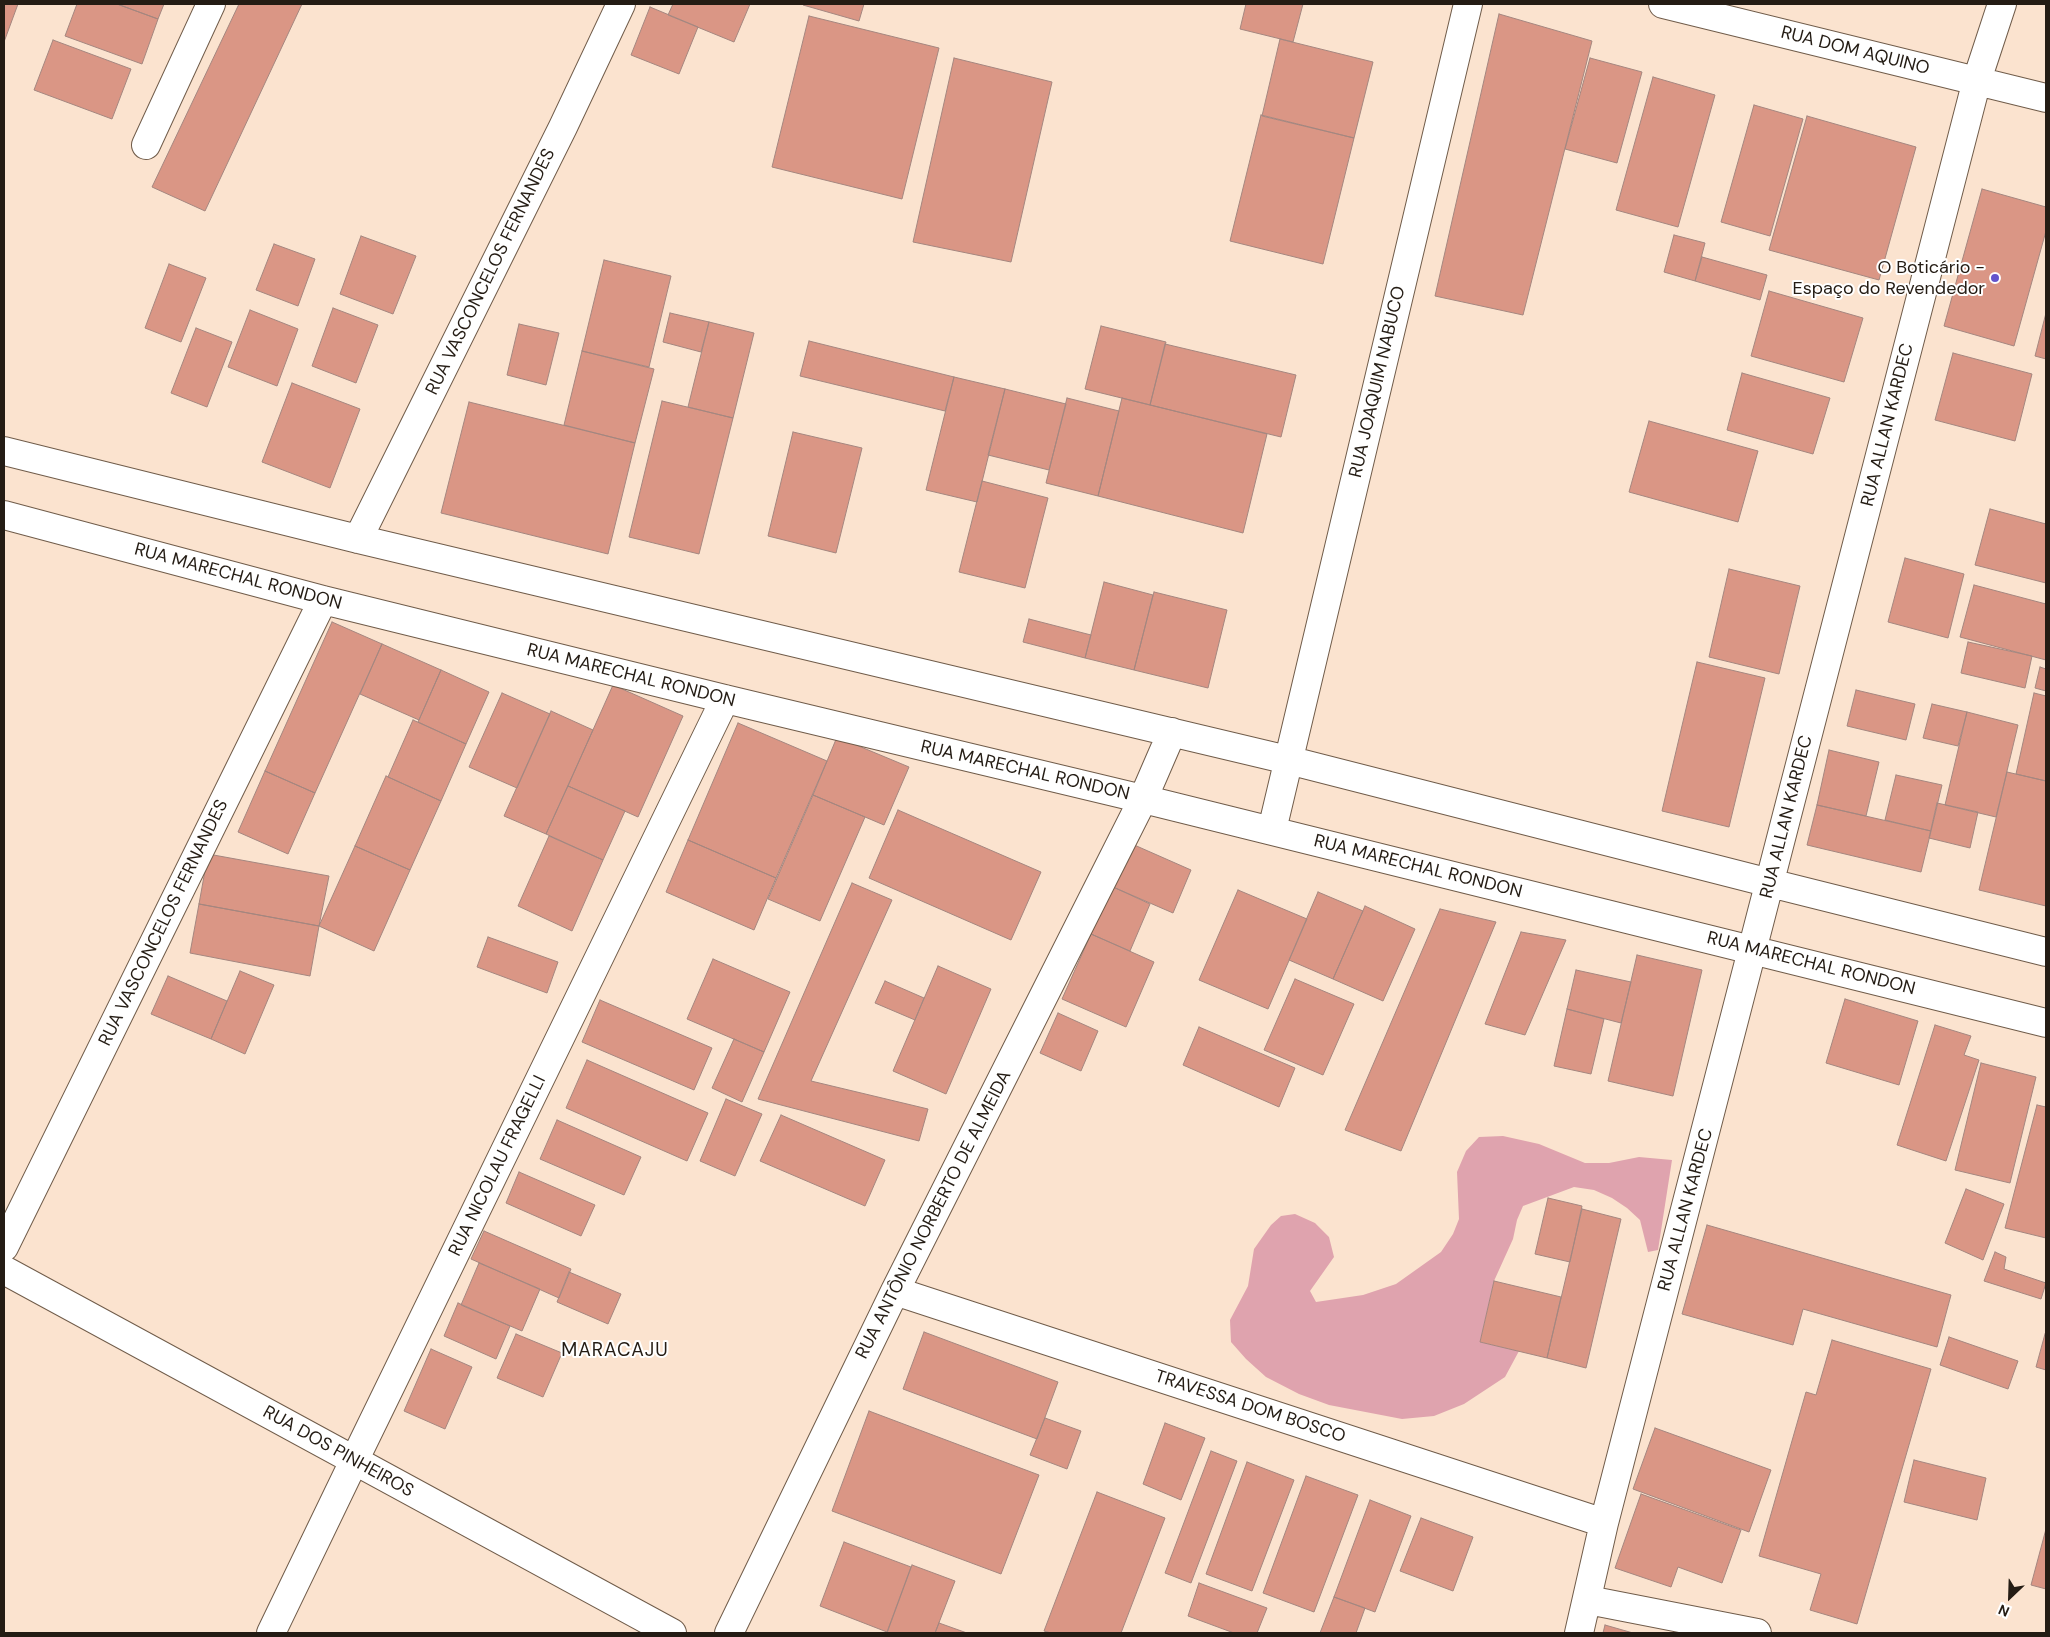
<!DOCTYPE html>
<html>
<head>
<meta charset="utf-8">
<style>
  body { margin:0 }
  #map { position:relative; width:2050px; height:1637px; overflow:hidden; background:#fbe3cf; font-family:"DM Sans",sans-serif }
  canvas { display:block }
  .frame { position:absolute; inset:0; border:5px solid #241c14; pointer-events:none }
  .north { position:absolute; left:1985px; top:1572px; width:50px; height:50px; -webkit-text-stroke:4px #fff; paint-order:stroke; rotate:204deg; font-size:14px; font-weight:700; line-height:20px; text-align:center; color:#241c14 }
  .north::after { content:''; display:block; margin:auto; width:18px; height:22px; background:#241c14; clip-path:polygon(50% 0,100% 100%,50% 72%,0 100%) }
</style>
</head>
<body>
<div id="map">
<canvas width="2050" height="1637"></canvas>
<div class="frame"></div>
<div class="north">N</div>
</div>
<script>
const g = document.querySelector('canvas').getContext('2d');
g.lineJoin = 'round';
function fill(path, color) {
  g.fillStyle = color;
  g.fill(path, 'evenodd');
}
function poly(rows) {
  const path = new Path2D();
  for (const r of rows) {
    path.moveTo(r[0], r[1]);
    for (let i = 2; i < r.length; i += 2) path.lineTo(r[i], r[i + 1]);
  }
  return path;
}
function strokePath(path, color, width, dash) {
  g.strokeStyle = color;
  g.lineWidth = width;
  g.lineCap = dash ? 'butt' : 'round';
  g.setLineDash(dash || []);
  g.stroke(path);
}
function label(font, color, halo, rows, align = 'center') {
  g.font = font + ' "DM Sans",sans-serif';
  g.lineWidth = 4;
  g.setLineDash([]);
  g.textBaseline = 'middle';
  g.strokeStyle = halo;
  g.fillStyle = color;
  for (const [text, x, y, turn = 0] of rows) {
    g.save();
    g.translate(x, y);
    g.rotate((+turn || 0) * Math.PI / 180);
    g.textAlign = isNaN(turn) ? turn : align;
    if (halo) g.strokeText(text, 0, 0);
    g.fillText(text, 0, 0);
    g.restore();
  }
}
const green = poly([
  [1503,1136,1539,1144,1585,1163,1609,1163,1639,1157,1672,1160,1658,1250,1648,1252,1640,1220,1627,1208,1612,1198,1594,1190,1574,1187,1523,1206,1517,1220,1513,1239,1494,1281,1480,1342,1519,1351,1505,1377,1464,1404,1434,1416,1402,1419,1329,1405,1299,1394,1266,1377,1246,1359,1231,1342,1230,1320,1248,1286,1254,1249,1271,1225,1281,1216,1295,1214,1315,1223,1329,1237,1334,1257,1310,1291,1316,1302,1363,1295,1396,1284,1441,1252,1453,1234,1459,1219,1457,1172,1466,1151,1479,1137]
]);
const building = poly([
  [4,4,18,4,4,42,4,4],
  [77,4,117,4,158,19,142,64,65,36,77,4],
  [117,4,164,4,158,19,117,4],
  [239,4,302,4,205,211,152,187,239,4],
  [673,4,750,4,734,42,668,15,673,4],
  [804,4,864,4,859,21,803,5,804,4],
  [1246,4,1303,4,1293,42,1240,29,1246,4],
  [650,7,698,27,679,74,631,55,650,7],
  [1499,14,1592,41,1523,315,1435,296,1499,14],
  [809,16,939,48,902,199,772,167,809,16],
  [1280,39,1373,62,1354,138,1262,116,1280,39],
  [53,40,131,69,112,119,34,90,53,40],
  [954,58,1052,82,1011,262,913,242,954,58],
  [1590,58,1642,72,1617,163,1565,149,1590,58],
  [1653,77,1715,95,1678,227,1616,210,1653,77],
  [1754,105,1803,119,1770,236,1721,222,1754,105],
  [1261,115,1354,138,1323,264,1230,241,1261,115],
  [1807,116,1916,147,1879,280,1769,250,1807,116],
  [1982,189,2046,207,2046,231,2014,346,1944,326,1982,189],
  [1674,235,1705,243,1695,281,1664,272,1674,235],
  [361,236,416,256,393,314,340,294,361,236],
  [274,244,315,259,298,306,256,290,274,244],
  [1702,257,1767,275,1760,300,1695,281,1702,257],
  [604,260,671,276,649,367,582,351,604,260],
  [169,264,206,278,181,342,145,328,169,264],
  [1769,291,1863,318,1844,382,1751,356,1769,291],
  [333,308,378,325,356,383,312,366,333,308],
  [250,310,298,329,277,386,228,367,250,310],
  [670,313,709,322,701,352,663,342,670,313],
  [2046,313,2046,359,2035,356,2046,313],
  [709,322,754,333,733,418,688,407,709,322],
  [519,324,559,333,546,385,507,375,519,324],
  [1101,326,1166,342,1150,405,1085,389,1101,326],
  [196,328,232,342,207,407,171,393,196,328],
  [809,341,954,377,945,411,800,376,809,341],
  [1165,344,1296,375,1281,437,1150,405,1165,344],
  [582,351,654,369,635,443,564,425,582,351],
  [1953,353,2032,374,2015,441,1935,420,1953,353],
  [1742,373,1830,398,1813,454,1727,430,1742,373],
  [954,377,1005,389,977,502,926,490,954,377],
  [292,383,360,409,330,488,262,462,292,383],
  [1005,389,1066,404,1049,470,988,455,1005,389],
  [1067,398,1119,411,1098,496,1046,483,1067,398],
  [1122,398,1267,434,1243,533,1098,496,1122,398],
  [662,401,733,418,699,554,629,537,662,401],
  [469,402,635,443,608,554,441,513,469,402],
  [1649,421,1758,451,1738,522,1629,492,1649,421],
  [793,432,862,448,836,553,768,536,793,432],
  [982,481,1048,498,1025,588,959,572,982,481],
  [1990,509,2046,524,2046,583,1975,565,1990,509],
  [1905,558,1964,574,1948,638,1888,622,1905,558],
  [1729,569,1800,586,1779,674,1709,657,1729,569],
  [1104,582,1153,595,1134,670,1085,658,1104,582],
  [1974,585,2046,604,2046,660,1960,637,1974,585],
  [1154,592,1227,610,1208,688,1134,670,1154,592],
  [1029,619,1091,635,1085,658,1023,642,1029,619],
  [332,622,382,644,315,793,265,771,332,622],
  [1968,642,2032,656,2025,688,1961,673,1968,642],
  [382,644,441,670,419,720,360,694,382,644],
  [1697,662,1765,678,1729,827,1662,811,1697,662],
  [2040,667,2046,669,2046,691,2035,688,2040,667],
  [441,670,489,692,466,744,418,722,441,670],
  [613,685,683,716,638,817,568,786,613,685],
  [1856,690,1915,704,1906,740,1847,726,1856,690],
  [502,693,550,714,517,788,469,767,502,693],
  [2034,693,2046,696,2046,781,2016,774,2034,693],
  [1932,704,1967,712,1958,746,1923,738,1932,704],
  [551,711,593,730,546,834,504,816,551,711],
  [1967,712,2018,725,1996,817,1945,805,1967,712],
  [413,720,466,744,441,801,388,777,413,720],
  [738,723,827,761,776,878,688,840,738,723],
  [837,737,909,767,884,825,813,795,837,737],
  [1829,750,1879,762,1866,816,1817,805,1829,750],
  [265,771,315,793,288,854,238,832,265,771],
  [2007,772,2046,781,2046,906,1979,890,2007,772],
  [1896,775,1942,785,1931,831,1885,820,1896,775],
  [386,776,441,801,410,870,355,846,386,776],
  [568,786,625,811,603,860,546,834,568,786],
  [813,795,865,817,820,921,768,899,813,795],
  [1937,803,1978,812,1970,848,1929,838,1937,803],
  [1817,805,1931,831,1921,872,1807,845,1817,805],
  [898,810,1041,872,1011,940,869,878,898,810],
  [549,836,603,860,572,931,518,906,549,836],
  [688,840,776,878,754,930,666,892,688,840],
  [1132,844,1191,870,1173,913,1113,887,1132,844],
  [355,846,410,870,374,951,319,926,355,846],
  [208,854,329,876,319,926,199,904,208,854],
  [852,883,892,900,811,1081,928,1109,919,1141,758,1099,852,883],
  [1111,886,1150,904,1130,951,1091,934,1111,886],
  [1238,890,1307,919,1268,1009,1199,980,1238,890],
  [1318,892,1363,911,1333,979,1289,960,1318,892],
  [199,904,319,926,310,976,190,953,199,904],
  [1365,906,1415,929,1383,1001,1333,979,1365,906],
  [1440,909,1496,922,1401,1151,1345,1130,1440,909],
  [1521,932,1566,940,1525,1035,1485,1024,1521,932],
  [1091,934,1154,962,1126,1027,1062,999,1091,934],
  [488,937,558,962,547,993,477,967,488,937],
  [1637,955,1702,970,1673,1096,1608,1081,1637,955],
  [713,959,790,992,764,1052,687,1019,713,959],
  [938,966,991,989,946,1094,893,1071,938,966],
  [1576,970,1631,982,1621,1023,1567,1009,1576,970],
  [240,971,274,985,245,1054,211,1039,240,971],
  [168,976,227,1001,211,1039,151,1014,168,976],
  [1295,979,1354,1004,1323,1075,1264,1050,1295,979],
  [885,981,924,998,915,1020,875,1003,885,981],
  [1845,999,1918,1021,1899,1085,1826,1063,1845,999],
  [600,1000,712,1048,694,1090,582,1042,600,1000],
  [1567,1009,1604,1019,1591,1074,1554,1066,1567,1009],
  [1058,1013,1098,1031,1081,1071,1040,1053,1058,1013],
  [1935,1025,1971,1036,1964,1055,1979,1060,1946,1161,1897,1145,1935,1025],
  [1199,1027,1295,1068,1279,1107,1183,1065,1199,1027],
  [734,1039,764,1052,742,1102,712,1088,734,1039],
  [587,1060,708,1113,687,1161,566,1108,587,1060],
  [1981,1063,2036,1077,2010,1183,1955,1170,1981,1063],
  [726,1099,762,1114,735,1176,700,1161,726,1099],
  [2037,1105,2046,1107,2046,1238,2005,1228,2037,1105],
  [781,1115,885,1160,865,1206,760,1161,781,1115],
  [557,1120,641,1157,624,1195,540,1159,557,1120],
  [519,1172,595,1205,581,1236,506,1203,519,1172],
  [1966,1189,2004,1204,1983,1260,1945,1243,1966,1189],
  [1548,1198,1582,1206,1570,1262,1535,1254,1548,1198],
  [1582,1209,1621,1219,1586,1368,1547,1358,1582,1209],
  [1707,1225,1951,1295,1937,1347,1803,1309,1793,1345,1682,1314,1707,1225],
  [484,1231,571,1269,559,1298,471,1259,484,1231],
  [1995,1252,2006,1257,2004,1269,2046,1283,2041,1299,1984,1281,1995,1252],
  [479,1263,540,1289,522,1331,461,1305,479,1263],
  [569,1272,621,1294,608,1324,557,1302,569,1272],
  [1494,1281,1561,1297,1547,1358,1480,1342,1494,1281],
  [458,1303,510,1326,496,1359,444,1336,458,1303],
  [924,1332,1058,1382,1037,1439,903,1389,924,1332],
  [516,1334,562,1353,543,1397,497,1378,516,1334],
  [2045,1334,2046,1335,2046,1370,2036,1367,2045,1334],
  [1949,1337,2018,1361,2008,1389,1940,1365,1949,1337],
  [1832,1340,1931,1369,1857,1624,1810,1610,1821,1574,1759,1556,1806,1392,1816,1395,1832,1340],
  [431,1349,472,1367,445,1429,404,1411,431,1349],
  [869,1411,1039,1475,1001,1574,832,1511,869,1411],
  [1045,1418,1081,1431,1067,1469,1030,1455,1045,1418],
  [1165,1423,1205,1438,1181,1500,1143,1484,1165,1423],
  [1655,1428,1771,1470,1749,1532,1633,1489,1655,1428],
  [1211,1451,1237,1461,1191,1583,1165,1573,1211,1451],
  [1914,1460,1986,1478,1977,1520,1904,1502,1914,1460],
  [1247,1462,1294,1480,1252,1591,1206,1574,1247,1462],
  [1306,1476,1358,1495,1314,1612,1263,1593,1306,1476],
  [1097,1492,1165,1518,1121,1633,1051,1633,1044,1631,1097,1492],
  [1641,1494,1741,1530,1722,1583,1678,1567,1671,1587,1615,1568,1641,1494],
  [1370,1500,1411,1516,1375,1612,1334,1597,1370,1500],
  [1421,1518,1473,1537,1453,1591,1400,1571,1421,1518],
  [2046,1529,2046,1589,2031,1585,2046,1529],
  [844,1542,911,1567,887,1632,820,1606,844,1542],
  [912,1565,955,1581,935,1633,887,1633,912,1565],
  [1199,1583,1267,1608,1257,1633,1234,1633,1188,1616,1199,1583],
  [1334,1597,1365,1608,1356,1633,1320,1633,1334,1597],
  [939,1623,967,1633,935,1633,939,1623],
  [1605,1625,1633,1633,1603,1633,1605,1625]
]);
const minor = poly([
  [1663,4,2046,98],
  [146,145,211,4],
  [4,451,358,539,1288,760,1770,883,2046,952],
  [4,515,323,600,725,699,1143,799,2046,1023],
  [358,539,563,127,621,4],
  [1272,830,1468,4],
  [4,1247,323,600],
  [4,1270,672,1633],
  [895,1291,1604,1523],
  [1588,1600,1757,1633],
  [271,1633,354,1461,725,699],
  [729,1633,895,1291,1143,799,1172,732],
  [1579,1633,1604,1523,1977,80,2002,4]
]);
const markers = [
  [1995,278,5,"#6254cc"]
];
const streetNames = [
  ["RUA DOM AQUINO",1855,51,14],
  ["RUA VASCONCELOS FERNANDES",491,272,-64],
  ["RUA JOAQUIM NABUCO",1378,382,-77],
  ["RUA ALLAN KARDEC",1888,425,-76],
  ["RUA MARECHAL RONDON",238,577,15],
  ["RUA MARECHAL RONDON",631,676,14],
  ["RUA MARECHAL RONDON",1025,771,13],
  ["RUA ALLAN KARDEC",1787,817,-76],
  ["RUA MARECHAL RONDON",1418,867,14],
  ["RUA VASCONCELOS FERNANDES",164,923,-64],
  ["RUA MARECHAL RONDON",1811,964,14],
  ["RUA NICOLAU FRAGELLI",498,1166,-64],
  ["RUA ALLAN KARDEC",1686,1210,-75],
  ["RUA ANTÔNIO NORBERTO DE ALMEIDA",934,1215,-63],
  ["TRAVESSA DOM BOSCO",1250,1407,18],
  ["RUA DOS PINHEIROS",338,1452,29]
];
const poiNames = [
  ["O Boticário -",1985,268],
  ["Espaço do Revendedor",1985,289]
];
const neighbourhoodNames = [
  ["MARACAJU",615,1351]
];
fill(green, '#dfa3ae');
fill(building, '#da9685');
strokePath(building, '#a4867f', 1);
strokePath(minor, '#705c4a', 30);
strokePath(minor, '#fff', 28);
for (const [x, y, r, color] of markers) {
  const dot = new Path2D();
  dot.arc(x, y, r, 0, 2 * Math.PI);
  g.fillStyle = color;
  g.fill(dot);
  strokePath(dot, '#fff', 2);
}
label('18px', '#241c14', '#fff', streetNames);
label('18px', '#241c14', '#fff', poiNames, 'right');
g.letterSpacing = '1px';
label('19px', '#241c14', '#fff', neighbourhoodNames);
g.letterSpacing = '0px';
</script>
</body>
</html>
